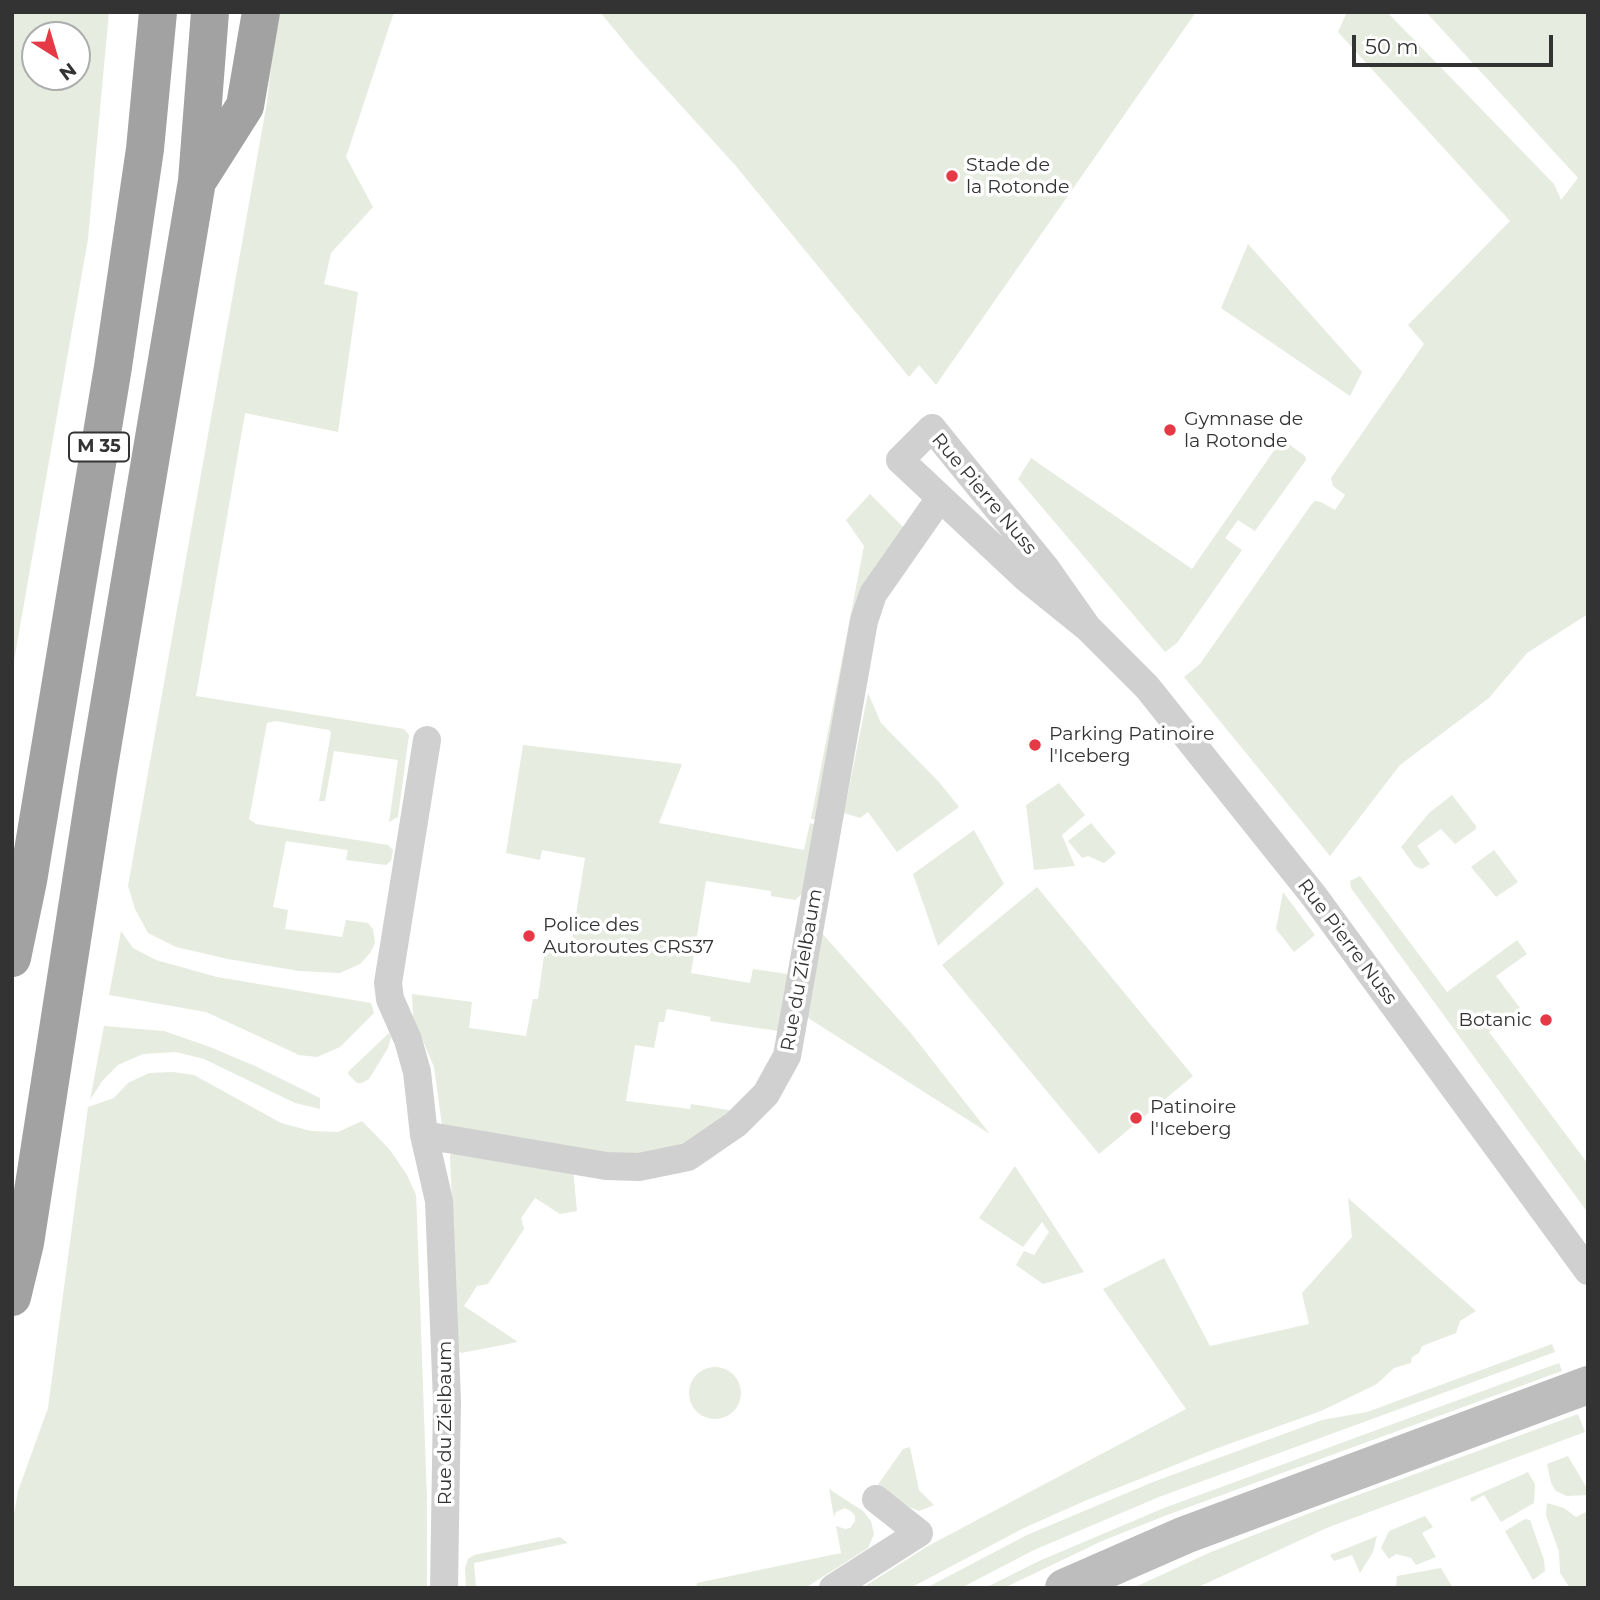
<!DOCTYPE html>
<html>
<head>
<meta charset="utf-8">
<style>
  body { margin:0 }
  #map { position:relative; width:1600px; height:1600px; overflow:hidden; background:#fff; font-family:Montserrat,sans-serif }
  canvas { display:block }
  .frame { position:absolute; inset:0; border:14px solid #333; pointer-events:none }
  .north { position:absolute; left:21px; top:21px; width:70px; height:70px; box-sizing:border-box; background:#fff; border:2px solid #adadad; border-radius:50%; rotate:143deg; font-size:19px; font-weight:700; line-height:28px; text-align:center; color:#333 }
  .north::after { content:''; display:block; margin:auto; width:24px; height:32px; background:#e63946; clip-path:polygon(50% 0,100% 100%,50% 72%,0 100%) }
  .scale { position:absolute; left:1352px; top:35px; width:201px; height:32px; box-sizing:border-box; border:4px solid #333; border-top:0; padding-left:9px; font-size:21px; line-height:24px; white-space:nowrap; color:#333; -webkit-text-stroke:5px #fff; paint-order:stroke }
</style>
</head>
<body>
<div id="map">
<canvas width="1600" height="1600"></canvas>
<div class="frame"></div>
<div class="north">N</div>
<div class="scale">50 m</div>
</div>
<script>
const g = document.querySelector('canvas').getContext('2d');
g.lineJoin = 'round';
function fill(path, color) {
  g.fillStyle = color;
  g.fill(path, 'evenodd');
}
function poly(rows) {
  const path = new Path2D();
  for (const r of rows) {
    if (r.length === 3) {
      path.moveTo(r[0] + r[2], r[1]);
      path.arc(r[0], r[1], r[2], 0, 2 * Math.PI);
      continue;
    }
    path.moveTo(r[0], r[1]);
    for (let i = 2; i < r.length; i += 2) path.lineTo(r[i], r[i + 1]);
  }
  return path;
}
function strokePath(path, color, width, dash) {
  g.strokeStyle = color;
  g.lineWidth = width;
  g.lineCap = dash ? 'butt' : 'round';
  g.setLineDash(dash || []);
  g.stroke(path);
}
function label(font, color, halo, rows, align = 'center') {
  g.font = font + ' Montserrat,sans-serif';
  g.lineWidth = 7;
  g.setLineDash([]);
  g.textBaseline = 'middle';
  g.strokeStyle = halo;
  g.fillStyle = color;
  for (const [text, x, y, turn = 0] of rows) {
    g.save();
    g.translate(x, y);
    g.rotate((+turn || 0) * Math.PI / 180);
    g.textAlign = isNaN(turn) ? turn : align;
    if (halo) g.strokeText(text, 0, 0);
    g.fillText(text, 0, 0);
    g.restore();
  }
}
const green = poly([
  [12,12,109,12,88,239,12,672],
  [35,35,77,35,77,77,35,77],
  [277,12,394,12,346,157,373,207,331,253,324,284,358,292,338,432,245,413,196,696,404,729,409,735,398,817,389,822,398,760,334,751,325,801,319,801,331,733,329,730,276,721,267,723,249,819,256,824,388,845,393,850,391,861,386,865,346,860,348,850,286,841,273,907,288,910,285,929,342,937,346,920,368,923,373,929,375,943,370,953,360,964,340,973,299,971,228,959,176,947,148,933,135,909,128,886,267,102],
  [600,12,1196,12,936,385,919,365,909,377,735,165,636,56],
  [1347,12,1387,12,1554,184,1561,200,1578,178,1426,12,1588,12,1588,614,1527,653,1489,698,1400,765,1330,856,1184,677,1200,664,1311,505,1315,501,1321,502,1335,510,1345,495,1333,486,1331,478,1424,344,1408,325,1510,221,1338,32],
  [1248,244,1362,372,1350,396,1221,308],
  [1282,439,1305,456,1306,460,1255,531,1238,520,1225,538,1242,550,1177,643,1165,652,1018,479,1031,458,1192,569],
  [870,494,907,531,864,592,822,820,811,819,864,546,846,520],
  [868,693,881,723,939,782,959,807,897,852,868,812,860,818,844,813],
  [523,745,682,764,659,823,804,850,810,823,818,825,810,887,795,900,771,896,771,891,706,881,691,973,750,983,753,969,788,974,778,1031,710,1021,711,1017,667,1009,664,1022,659,1022,654,1048,635,1045,626,1101,690,1109,691,1104,735,1111,686,1147,635,1156,443,1133,434,1067,413,1017,412,994,472,1002,469,1028,526,1036,533,999,538,999,545,948,570,952,585,858,542,850,540,860,506,853],
  [1059,783,1085,815,1062,835,1075,866,1034,870,1026,805],
  [1452,795,1476,826,1476,829,1455,844,1441,829,1417,846,1430,864,1422,869,1415,866,1401,847,1429,813],
  [1091,823,1116,853,1104,863,1088,856,1082,858,1068,841],
  [974,830,1004,884,938,946,913,874],
  [1494,850,1518,882,1496,897,1471,867],
  [1360,876,1447,992,1517,940,1527,954,1496,976,1520,1008,1489,1032,1588,1164,1588,1213,1351,888,1350,881],
  [1037,887,1193,1076,1099,1154,942,965],
  [1283,892,1315,935,1294,952,1276,929],
  [121,931,133,948,156,960,217,977,371,1003,374,1013,340,1047,317,1057,299,1055,206,1012,109,995],
  [820,931,910,1032,990,1134,805,1016],
  [104,1026,164,1031,210,1047,255,1066,320,1098,320,1109,295,1103,204,1059,176,1052,143,1054,118,1065,103,1080,90,1100],
  [389,1033,391,1037,388,1048,369,1079,362,1083,357,1083,348,1074,349,1071],
  [173,1072,194,1075,281,1123,311,1131,338,1132,362,1121,390,1150,407,1175,416,1195,417,1217,427,1499,427,1588,12,1588,12,1526,18,1491,48,1408,88,1107,114,1098,128,1083,149,1073],
  [456,1149,573,1169,577,1211,560,1214,535,1198,521,1218,524,1229,488,1284,477,1286,464,1306,518,1342,461,1353,458,1350,450,1155],
  [1015,1166,1084,1272,1043,1284,1016,1265,1024,1251,1034,1255,1049,1232,1042,1222,1023,1247,979,1218],
  [1348,1198,1476,1311,1460,1321,1456,1333,1422,1346,1419,1353,1412,1357,1411,1363,1394,1368,1377,1384,1321,1411,1215,1449,1087,1500,1024,1528,910,1588,862,1588,928,1546,1186,1409,1103,1289,1164,1258,1210,1346,1309,1324,1302,1293,1352,1237],
  [1552,1344,1555,1352,1159,1497,1034,1550,961,1588,926,1588,1027,1535,1153,1482,1322,1420,1367,1412],
  [1559,1363,1562,1371,1167,1515,1102,1541,1004,1588,985,1588,1039,1561,1164,1508],
  [715,1393,26],
  [1578,1414,1585,1432,1329,1527,1196,1588,1133,1588,1211,1552,1320,1509],
  [910,1447,919,1490,934,1505,919,1511,909,1507,877,1486,903,1449],
  [1568,1456,1588,1490,1588,1495,1567,1496,1556,1491,1551,1483,1547,1464],
  [1528,1472,1535,1484,1534,1503,1501,1522,1484,1495,1472,1502,1470,1498],
  [829,1489,863,1511,871,1521,874,1534,868,1548,805,1588,696,1588,697,1583,841,1553,836,1526,845,1529,850,1528,855,1521,855,1516,852,1512,845,1508,836,1512,834,1517],
  [1547,1503,1564,1508,1576,1517,1588,1511,1588,1588,1570,1588,1560,1573,1559,1552,1546,1515],
  [1425,1516,1433,1527,1422,1533,1436,1557,1416,1565,1411,1558,1396,1554,1389,1559,1381,1548,1389,1531],
  [1525,1519,1530,1520,1544,1560,1545,1571,1533,1580,1505,1531],
  [1377,1536,1373,1552,1360,1573,1352,1555,1334,1561,1330,1555],
  [560,1537,568,1543,474,1563,476,1588,466,1588,465,1568,468,1559,474,1555],
  [1441,1568,1453,1588,1396,1588,1397,1576]
]);
const minor = poly([
  [1088,628,1045,567,932,428,900,460,1026,578,1088,628,1147,687,1314,896,1588,1271],
  [427,740,388,983,390,999,408,1040,417,1072,424,1135,439,1201,447,1401,444,1588],
  [424,1135,606,1166,639,1167,688,1157,736,1124,766,1094,787,1056,864,621,873,594,940,498],
  [833,1588,919,1533,876,1499]
]);
const secondary = poly([
  [1064,1588,1185,1535,1588,1385]
]);
const trunk = poly([
  [200,177,245,106,261,12],
  [12,958,28,881,113,367,145,149,158,12],
  [12,1297,25,1243,98,772,197,181,210,12]
]);
const markers = [
  [952,176,7,"#e63946"],
  [1170,430,7,"#e63946"],
  [1035,745,7,"#e63946"],
  [529,936,7,"#e63946"],
  [1546,1020,7,"#e63946"],
  [1136,1118,7,"#e63946"]
];
const shields = [
  [99,447,60]
];
const shieldNames = [
  ["M 35",99,447]
];
const poiNames = [
  ["Stade de",966,165],
  ["la Rotonde",966,187],
  ["Gymnase de",1184,419],
  ["la Rotonde",1184,441],
  ["Parking Patinoire",1049,734],
  ["l'Iceberg",1049,756],
  ["Police des",543,925],
  ["Autoroutes CRS37",543,947],
  ["Botanic",1532,1020,"right"],
  ["Patinoire",1150,1107],
  ["l'Iceberg",1150,1129]
];
const streetNames = [
  ["Rue Pierre Nuss",984,494,50],
  ["Rue Pierre Nuss",1347,942,53],
  ["Rue du Zielbaum",802,970,-80],
  ["Rue du Zielbaum",445,1423,-90]
];
fill(green, '#e6ecdf');
strokePath(minor, '#d0d0d0', 28);
strokePath(secondary, '#bdbdbd', 38);
strokePath(trunk, '#a2a2a2', 38);
for (const [x, y, r, color] of markers) {
  const dot = new Path2D();
  dot.arc(x, y, r, 0, 2 * Math.PI);
  g.fillStyle = color;
  g.fill(dot);
  strokePath(dot, '#fff', 2.5);
}
for (const [x, y, w] of shields) {
  const box = new Path2D();
  box.roundRect(x - w / 2, y - 14.5, w, 29, 5);
  g.fillStyle = '#fff';
  g.fill(box);
  strokePath(box, '#333', 2);
}
label('bold 18px', '#333', null, shieldNames);
label('19px', '#333', '#fff', poiNames, 'left');
label('19px', '#333', '#fff', streetNames);
</script>
</body>
</html>
